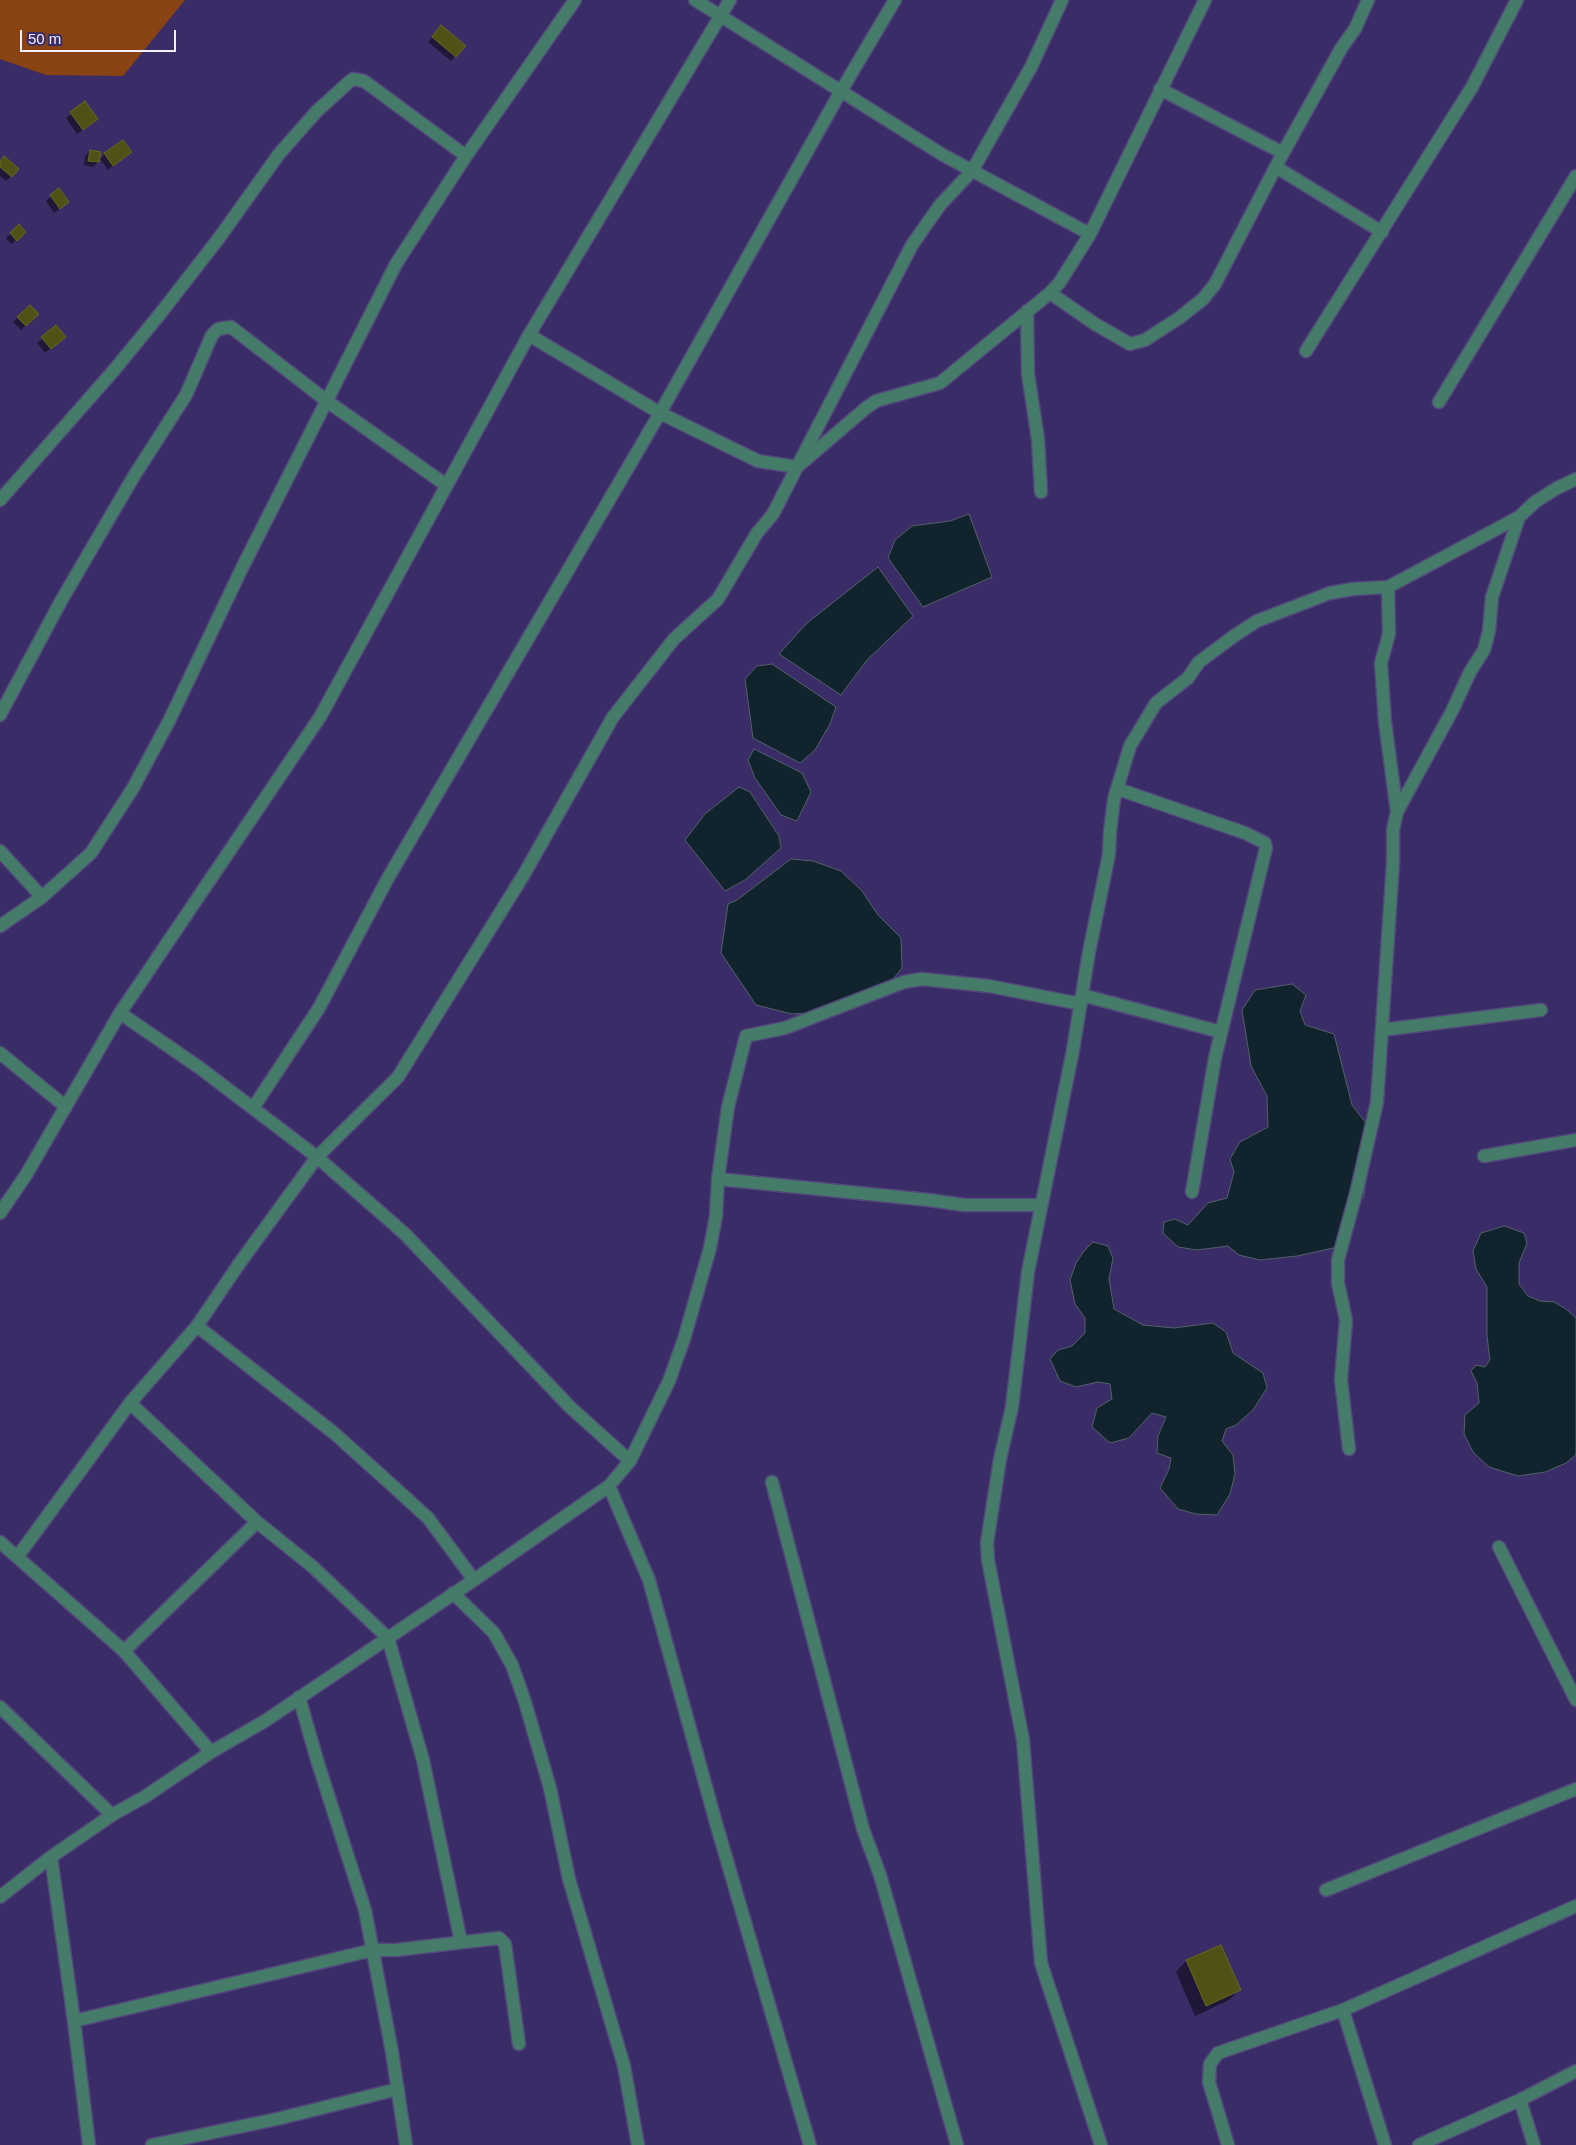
<!DOCTYPE html>
<html>
<head>
<meta charset="utf-8">
<style>
  body { margin:0 }
  #map { position:relative; width:1576px; height:2145px; overflow:hidden; background:#392c67; font-family:Arial,sans-serif }
  canvas { display:block }
  .scale { position:absolute; left:20px; top:30px; width:156px; height:22px; box-sizing:border-box; border:2px solid #f2f1f9; border-top:0; padding-left:6px; font-size:15px; line-height:18px; white-space:nowrap; color:#f2f1f9; -webkit-text-stroke:4px #392c67; paint-order:stroke }
</style>
</head>
<body>
<div id="map">
<canvas width="1576" height="2145"></canvas>
<div class="scale">50 m</div>
</div>
<script>
const g = document.querySelector('canvas').getContext('2d');
g.lineJoin = 'round';
function fill(path, color) {
  g.fillStyle = color;
  g.fill(path, 'evenodd');
}
function poly(rows) {
  const path = new Path2D();
  for (const r of rows) {
    path.moveTo(r[0], r[1]);
    for (let i = 2; i < r.length; i += 2) path.lineTo(r[i], r[i + 1]);
  }
  return path;
}
function strokePath(path, color, width, dash) {
  g.strokeStyle = color;
  g.lineWidth = width;
  g.lineCap = dash ? 'butt' : 'round';
  g.setLineDash(dash || []);
  g.stroke(path);
}
const green = poly([
  [0,0,185,0,123,76,46,75,0,59]
]);
const water = poly([
  [969,514,992,577,923,607,888,558,895,540,912,526,950,521,969,514],
  [878,567,913,616,867,660,841,695,779,654,807,623,878,567],
  [772,664,836,707,830,724,815,750,800,763,753,738,745,679,757,666,772,664],
  [754,749,802,773,811,792,797,821,781,815,755,778,748,760,754,749],
  [739,787,750,792,779,836,781,848,745,880,725,891,685,840,705,814,739,787],
  [791,859,813,861,841,871,862,891,878,915,901,938,902,968,885,989,833,1012,792,1014,756,1005,721,953,728,904,737,900,791,859],
  [1292,984,1306,995,1300,1011,1305,1025,1334,1034,1352,1105,1369,1127,1364,1197,1346,1215,1347,1245,1297,1256,1260,1260,1239,1255,1228,1246,1197,1250,1178,1247,1163,1233,1164,1222,1175,1219,1188,1225,1208,1203,1227,1198,1234,1172,1230,1159,1240,1142,1268,1127,1267,1096,1251,1066,1242,1010,1255,990,1292,984],
  [1504,1226,1524,1233,1527,1243,1519,1263,1519,1284,1528,1296,1540,1301,1554,1302,1566,1309,1576,1318,1576,1455,1566,1463,1545,1472,1518,1476,1489,1467,1473,1452,1464,1434,1465,1415,1479,1403,1477,1383,1471,1371,1476,1365,1485,1367,1490,1360,1487,1336,1487,1287,1476,1269,1473,1251,1481,1233,1504,1226],
  [1093,1242,1108,1246,1113,1258,1109,1279,1114,1309,1143,1325,1174,1328,1213,1323,1226,1332,1233,1353,1263,1373,1267,1388,1253,1410,1236,1425,1226,1429,1222,1441,1233,1455,1235,1474,1230,1494,1217,1515,1196,1514,1178,1509,1160,1488,1169,1469,1171,1458,1157,1453,1158,1436,1166,1417,1152,1413,1129,1438,1110,1443,1092,1427,1097,1408,1112,1399,1110,1384,1098,1382,1076,1387,1060,1381,1050,1359,1058,1350,1072,1346,1085,1333,1085,1318,1075,1304,1070,1280,1076,1263,1084,1251,1093,1242]
]);
const shadow = poly([
  [437,32,455,56,451,61,428,42],
  [85,103,97,119,77,134,66,118],
  [90,151,98,162,93,167,84,165,85,156],
  [105,154,125,157,108,170,100,159],
  [0,162,18,169,6,181,0,176],
  [59,190,68,202,54,213,46,201],
  [19,226,25,232,11,244,6,238],
  [30,306,37,314,21,330,13,322],
  [56,327,59,341,45,353,37,343],
  [1220,1946,1239,1990,1229,2000,1195,2016,1176,1972,1186,1961]
]);
const building = poly([
  [441,25,466,46,456,57,432,37,441,25],
  [85,101,98,119,83,130,70,112,85,101],
  [123,140,132,152,113,166,104,153,123,140],
  [90,150,101,152,99,162,88,161,90,150],
  [4,156,19,169,12,177,0,167,0,161,4,156],
  [59,188,69,202,60,209,50,195,59,188],
  [19,224,26,232,17,241,10,233,19,224],
  [30,305,39,314,26,326,17,317,30,305],
  [56,325,66,337,51,349,41,337,56,325],
  [1221,1945,1241,1990,1206,2006,1186,1960,1221,1945]
]);
const street = poly([
  [695,0,943,155,1090,234],
  [1160,89,1283,153],
  [1276,167,1382,232],
  [1050,293,1095,324,1130,344,1145,340,1179,318,1203,299,1215,284,1283,153,1342,47,1355,29,1368,0],
  [1027,311,1028,374,1038,439,1041,492],
  [529,335,660,413,758,461,797,467,912,245,940,205,972,171,1031,67,1062,0],
  [1306,351,1472,87,1517,0],
  [1439,402,1576,176],
  [0,500,115,369,160,314,219,238,279,154,317,111,349,82,353,79,364,81,466,156],
  [1388,587,1389,634,1381,663,1385,722,1397,812],
  [0,715,61,601,134,476,186,395,212,335,218,329,231,327,327,401,446,485],
  [1118,789,1245,833,1265,843,1266,848,1215,1058,1192,1192],
  [0,851,42,897],
  [0,926,42,897,91,853,133,788,169,721,243,566,396,264,466,156,575,0],
  [1082,995,1221,1032],
  [120,1013,200,1068,317,1157,405,1234,570,1407,630,1461],
  [1382,1030,1541,1010],
  [0,1053,66,1107],
  [253,1108,319,1008,388,878,660,413,841,91,895,0],
  [1484,1156,1576,1140],
  [718,1179,929,1200,964,1205,1041,1205],
  [0,1213,26,1175,120,1013,320,717,529,335,730,0],
  [197,1326,334,1433,394,1487,428,1518,474,1580],
  [130,1403,257,1522,313,1567,388,1638,423,1760,461,1942],
  [1349,1449,1341,1380,1346,1320,1338,1283,1338,1260,1357,1190,1377,1102,1393,863,1393,830,1397,812,1452,711,1470,672,1484,650,1489,631,1492,597,1519,517],
  [772,1482,863,1829,880,1875,957,2145],
  [609,1486,649,1580,716,1823,810,2145],
  [0,1542,124,1651,211,1752],
  [1499,1547,1576,1700],
  [18,1556,130,1403,197,1326,239,1264,317,1157,398,1077,523,876,613,717,674,639,718,599,757,533,773,514,797,467,866,408,876,401,940,383,1050,293,1060,282,1090,234,1205,0],
  [453,1593,494,1633,512,1665,525,1702,550,1788,569,1879,624,2066,638,2145],
  [124,1651,257,1522],
  [299,1697,317,1760,365,1910,392,2052,406,2145],
  [0,1707,112,1815],
  [1326,1890,1576,1789],
  [0,1897,51,1857],
  [1343,2010,1385,2145],
  [74,2021,373,1950,396,1950,499,1938,505,1944,519,2044],
  [1520,2100,1534,2145],
  [89,2145,74,2021,51,1857,112,1815,146,1796,211,1752,265,1721,474,1580,609,1486,630,1461,669,1381,684,1339,710,1248,716,1216,718,1179,728,1107,746,1036,785,1028,904,982,922,979,989,986,1081,1004],
  [152,2145,277,2119,398,2089],
  [1101,2145,1041,1963,1023,1740,988,1560,987,1543,1000,1459,1012,1407,1028,1272,1073,1050,1089,952,1109,854,1110,832,1114,799,1130,746,1156,703,1188,678,1199,662,1234,636,1257,621,1330,593,1353,589,1388,587,1519,517,1535,502,1557,488,1576,479],
  [1228,2145,1209,2082,1210,2064,1218,2053,1343,2010,1576,1906],
  [1419,2145,1520,2100,1576,2071]
]);
fill(green, '#8a4312');
fill(water, '#11232c');
strokePath(water, '#54616a', 1);
fill(shadow, '#0007');
fill(building, '#505116');
strokePath(building, '#68691a', 1);
strokePath(street, '#53487b', 15);
strokePath(street, '#447b69', 12);
</script>
</body>
</html>
